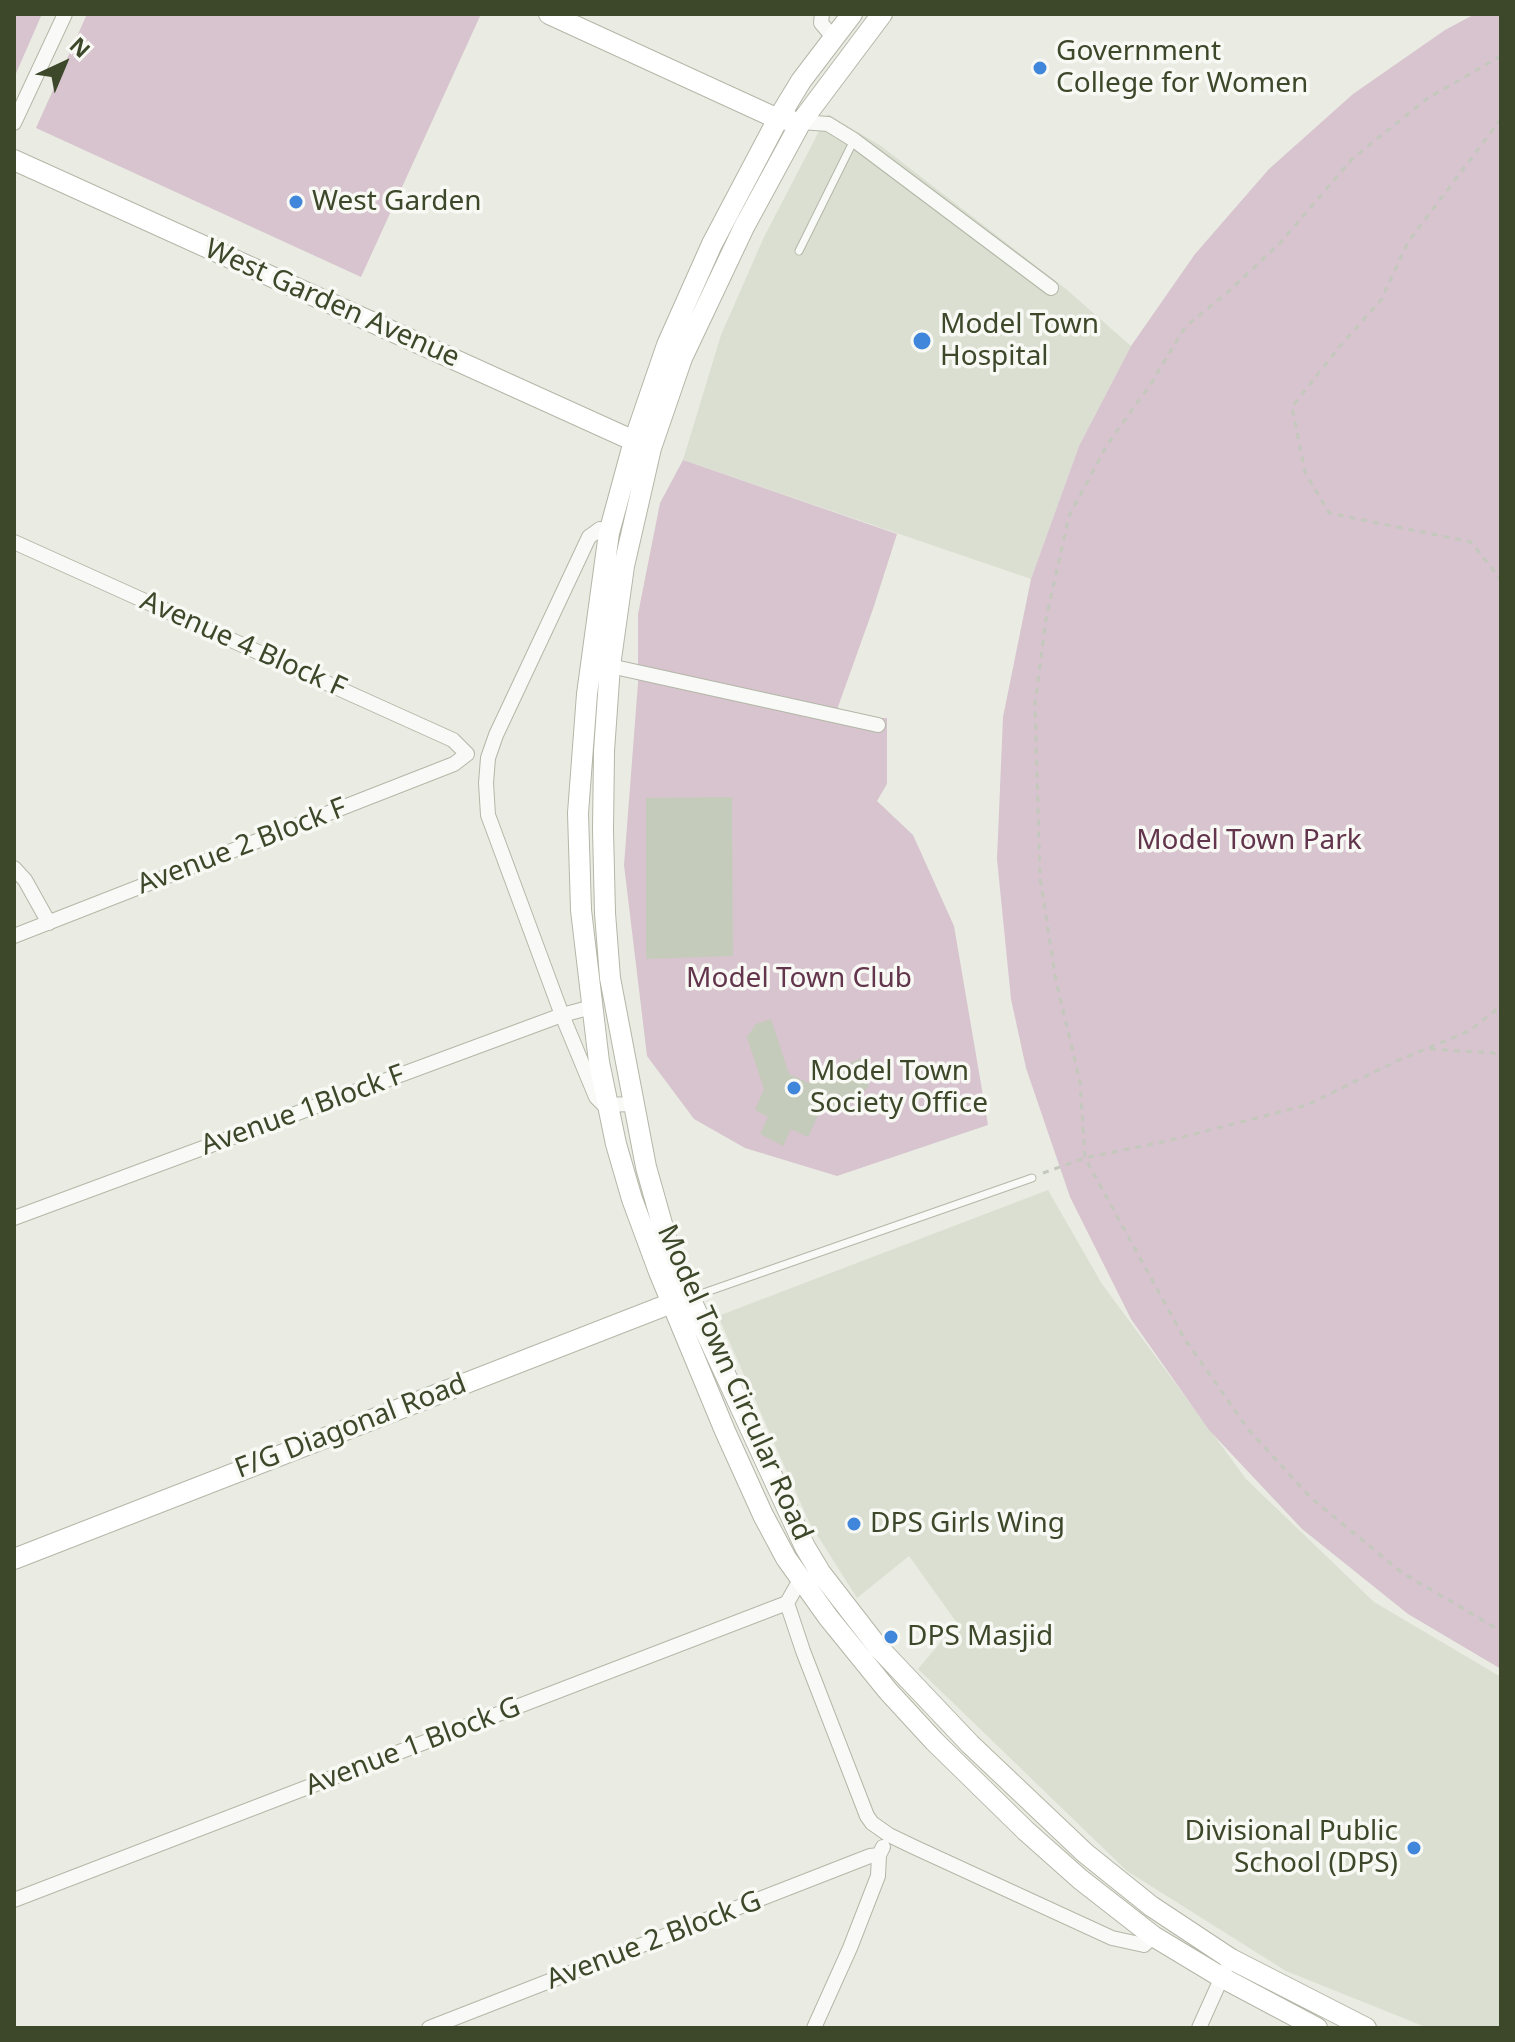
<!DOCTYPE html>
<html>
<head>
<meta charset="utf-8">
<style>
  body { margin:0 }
  #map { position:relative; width:1515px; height:2042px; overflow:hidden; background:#eaece3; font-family:"Noto Sans",sans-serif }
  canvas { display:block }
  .frame { position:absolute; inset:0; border:16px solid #3d4729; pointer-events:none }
  .north { position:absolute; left:24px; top:24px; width:80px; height:80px; -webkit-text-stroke:6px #f8f9f4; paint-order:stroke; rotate:44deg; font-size:22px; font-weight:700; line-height:32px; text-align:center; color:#3d4729 }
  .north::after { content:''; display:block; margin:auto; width:28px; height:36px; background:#3d4729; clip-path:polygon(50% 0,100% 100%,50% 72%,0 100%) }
</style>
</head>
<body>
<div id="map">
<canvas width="1515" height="2042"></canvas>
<div class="frame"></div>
<div class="north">N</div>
</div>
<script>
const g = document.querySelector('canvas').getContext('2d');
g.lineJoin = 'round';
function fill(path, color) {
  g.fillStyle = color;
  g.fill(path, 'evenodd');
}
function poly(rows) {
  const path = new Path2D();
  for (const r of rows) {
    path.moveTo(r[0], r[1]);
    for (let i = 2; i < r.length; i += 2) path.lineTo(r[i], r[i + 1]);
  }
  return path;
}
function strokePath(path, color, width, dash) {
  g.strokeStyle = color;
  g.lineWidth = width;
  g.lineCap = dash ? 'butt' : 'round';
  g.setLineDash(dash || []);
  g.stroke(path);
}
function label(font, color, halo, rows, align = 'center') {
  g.font = font + ' "Noto Sans",sans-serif';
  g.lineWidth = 7;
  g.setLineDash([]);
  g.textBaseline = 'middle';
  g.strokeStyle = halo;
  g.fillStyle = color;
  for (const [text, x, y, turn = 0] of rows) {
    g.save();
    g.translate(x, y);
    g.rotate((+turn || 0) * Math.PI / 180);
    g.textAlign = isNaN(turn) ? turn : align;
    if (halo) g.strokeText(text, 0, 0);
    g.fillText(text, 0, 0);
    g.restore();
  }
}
const built = poly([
  [828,114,881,146,1066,289,1131,346,1079,446,1031,579,683,460,721,335,764,237],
  [1048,1190,1102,1284,1246,1479,1374,1602,1501,1677,1501,2028,1428,2028,1286,1971,1127,1871,918,1669,957,1623,909,1556,857,1598,809,1522,718,1316]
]);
const green = poly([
  [14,14,42,14,14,78],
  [87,14,481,14,361,277,36,128],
  [1475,14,1501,14,1501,1669,1408,1614,1302,1529,1209,1430,1131,1319,1070,1197,1026,1068,1011,999,997,859,1003,717,1031,579,1079,446,1131,346,1195,254,1269,169,1353,94,1445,30],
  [683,460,897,534,873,609,834,718,887,718,887,784,877,801,913,835,954,926,988,1125,837,1176,745,1148,694,1119,647,1056,624,865,638,683,638,614,660,503]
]);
const building = poly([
  [732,797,733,956,646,959,646,798],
  [771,1019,789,1074,809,1083,861,1058,870,1078,868,1087,860,1095,818,1115,808,1137,791,1129,783,1146,760,1134,768,1117,755,1110,764,1089,747,1037,756,1024]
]);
const path = poly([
  [1501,56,1428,98,1352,159,1281,242,1229,291,1185,327,1152,382,1107,445,1069,516,1046,619,1035,704,1040,878,1056,981,1080,1082,1085,1158,1184,1338,1248,1429,1310,1497,1401,1572,1501,1631],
  [1501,119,1408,242,1381,300,1340,346,1292,407,1305,472,1329,513,1471,542,1501,580],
  [1430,1049,1493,1053,1501,1057],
  [1043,1173,1085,1158,1167,1141,1307,1105,1399,1060,1469,1031,1501,1006]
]);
const lane = poly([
  [799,251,854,140],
  [692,1297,1032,1178]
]);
const street = poly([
  [822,14,821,23,833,37],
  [801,122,828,124,854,140,1051,288],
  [14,123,65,14],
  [609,533,600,529,589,537,496,735,488,758,486,783,488,815,562,1015,596,1097,604,1105,632,1104],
  [14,542,453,740,467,754],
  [610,666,878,725],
  [14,868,25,880,49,923],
  [14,936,454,764,467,754],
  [14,1218,562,1015,592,1007],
  [787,1603,803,1651,867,1816,872,1823,889,1835,914,1847,1112,1938,1144,1945,1153,1936],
  [14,1900,787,1603,796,1587,811,1578],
  [429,2028,870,1856,879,1855],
  [814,2028,850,1948,878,1876,879,1855,883,1847],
  [1199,2028,1225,1970]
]);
const secondary = poly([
  [549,14,778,119,790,120],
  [852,14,801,81,778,119,712,244,667,345,634,441,609,533,587,694,578,813,581,910,599,1062,616,1144,632,1199,659,1272,725,1431,763,1515,786,1558,828,1617,888,1691,934,1741,1026,1831,1080,1879,1153,1936,1221,1977,1317,2028],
  [882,14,801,122,744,227,682,358,651,448,624,566,610,666,604,751,603,830,605,913,610,978,646,1167,666,1238,690,1298,805,1547,820,1572,878,1647,970,1744,1085,1853,1151,1906,1231,1959,1366,2028],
  [14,160,643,445],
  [14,1559,682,1299]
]);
const markers = [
  [1040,68,8,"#4086da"],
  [296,202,8,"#4086da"],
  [922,341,10,"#4086da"],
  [794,1088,8,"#4086da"],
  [854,1524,8,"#4086da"],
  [891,1637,8,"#4086da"],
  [1414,1848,8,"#4086da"]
];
const poiNames = [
  ["Government",1056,52],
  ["College for Women",1056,84],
  ["West Garden",312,202],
  ["Model Town",940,325],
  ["Hospital",940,357],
  ["Model Town",810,1072],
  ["Society Office",810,1104],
  ["DPS Girls Wing",870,1524],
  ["DPS Masjid",907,1637],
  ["Divisional Public",1398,1832,"right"],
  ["School (DPS)",1398,1864,"right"]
];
const streetNames = [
  ["West Garden Avenue",332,304,24],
  ["Avenue 4 Block F",243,645,24],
  ["Avenue 2 Block F",242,847,-21],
  ["Avenue 1Block F",303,1111,-20],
  ["Model Town Circular Road",734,1383,66],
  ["F/G Diagonal Road",351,1427,-21],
  ["Avenue 1 Block G",413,1747,-21],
  ["Avenue 2 Block G",654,1941,-21]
];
const parkNames = [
  ["Model Town Park",1249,841],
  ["Model Town Club",799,979]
];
fill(built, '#dadfd1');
fill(green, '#d7c4cf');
fill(building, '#c5cbba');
strokePath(lane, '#b3b7a7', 9);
strokePath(street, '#b3b7a7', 16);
strokePath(secondary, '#b3b7a7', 22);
strokePath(path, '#c4c8bd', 3, [6, 6]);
strokePath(lane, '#f9faf7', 7);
strokePath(street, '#f9faf7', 14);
strokePath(secondary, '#fff', 20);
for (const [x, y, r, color] of markers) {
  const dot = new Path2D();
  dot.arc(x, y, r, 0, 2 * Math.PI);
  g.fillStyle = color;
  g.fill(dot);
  strokePath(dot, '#f8f9f4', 3);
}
label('28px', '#3d4729', '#f8f9f4', poiNames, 'left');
label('28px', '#3d4729', '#f8f9f4', streetNames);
label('28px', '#63354c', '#f8f9f4', parkNames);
</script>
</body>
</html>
